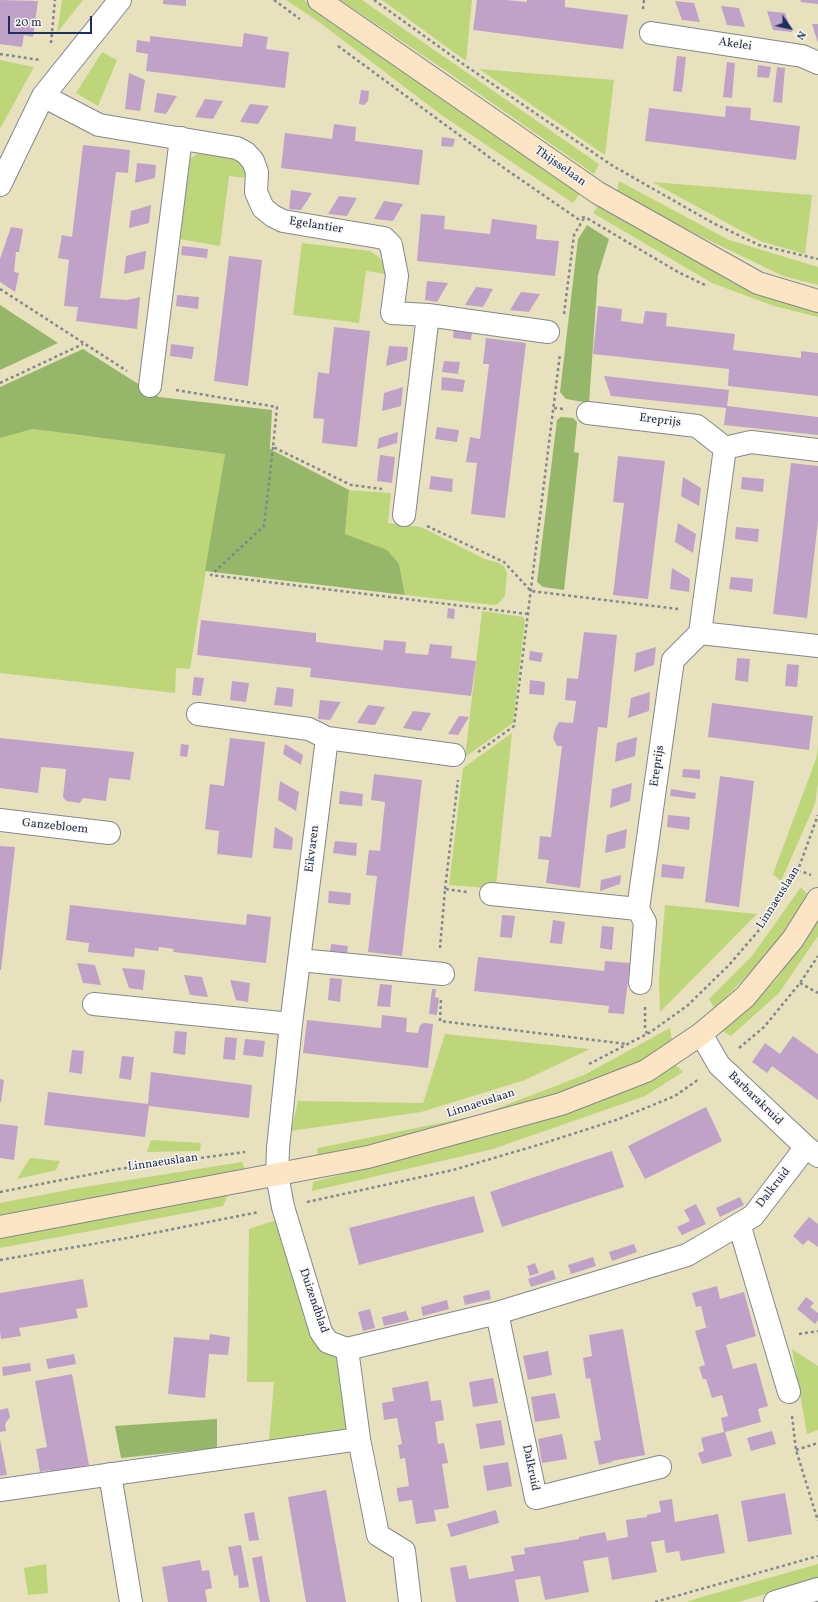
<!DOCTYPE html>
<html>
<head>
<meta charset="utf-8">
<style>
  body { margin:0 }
  #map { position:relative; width:818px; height:1602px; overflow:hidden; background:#e8e1be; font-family:Vollkorn,serif }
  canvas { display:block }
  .north { position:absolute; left:770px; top:8px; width:40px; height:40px; -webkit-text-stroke:3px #fbf7ec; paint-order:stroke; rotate:124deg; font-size:11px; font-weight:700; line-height:16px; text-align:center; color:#1b2f5e }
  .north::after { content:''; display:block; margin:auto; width:14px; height:18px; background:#1b2f5e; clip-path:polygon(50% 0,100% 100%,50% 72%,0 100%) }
  .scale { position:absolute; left:8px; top:16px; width:84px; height:18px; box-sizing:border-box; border:2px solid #1b2f5e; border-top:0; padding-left:5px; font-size:12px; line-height:14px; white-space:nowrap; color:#1b2f5e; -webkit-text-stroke:3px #fbf7ec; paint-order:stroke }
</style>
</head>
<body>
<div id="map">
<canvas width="818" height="1602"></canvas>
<div class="north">N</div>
<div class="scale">20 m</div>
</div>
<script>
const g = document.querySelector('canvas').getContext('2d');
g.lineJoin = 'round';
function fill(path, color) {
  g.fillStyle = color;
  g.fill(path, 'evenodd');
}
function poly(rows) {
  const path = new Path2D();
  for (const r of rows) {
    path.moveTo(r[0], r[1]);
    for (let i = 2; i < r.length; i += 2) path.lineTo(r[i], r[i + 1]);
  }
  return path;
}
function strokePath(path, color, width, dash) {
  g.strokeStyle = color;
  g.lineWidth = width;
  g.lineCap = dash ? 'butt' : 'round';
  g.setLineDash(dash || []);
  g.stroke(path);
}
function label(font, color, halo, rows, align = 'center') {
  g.font = font + ' Vollkorn,serif';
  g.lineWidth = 3;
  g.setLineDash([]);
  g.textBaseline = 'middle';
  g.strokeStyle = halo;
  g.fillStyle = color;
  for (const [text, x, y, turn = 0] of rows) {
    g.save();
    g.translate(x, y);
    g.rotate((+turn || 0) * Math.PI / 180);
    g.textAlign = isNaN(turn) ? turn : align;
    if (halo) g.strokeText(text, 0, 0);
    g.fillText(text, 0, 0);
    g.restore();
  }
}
const green = poly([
  [62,0,83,0,57,33],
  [286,0,304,0,581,192,573,203,440,114,319,22],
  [340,0,362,0,599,164,594,174,442,68],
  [382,0,472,0,466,61],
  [102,52,117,60,98,106,76,93],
  [0,60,34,67,0,129],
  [479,69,614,80,605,155],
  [206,153,233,155,245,163,248,178,229,176,220,246,174,238,188,160,197,154],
  [619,181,729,240,818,267,818,285,783,276,698,235,617,192],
  [652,182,812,195,805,254,760,241],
  [601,202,818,307,818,317,774,306,712,283,593,213],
  [302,243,370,251,379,257,384,264,386,274,366,271,359,323,293,315],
  [33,429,225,454,190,669,176,668,175,693,0,673,0,438],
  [349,490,391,493,388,523,421,527,485,559,499,563,504,566,507,573,505,596,498,604,493,605,405,595,399,564,364,542,345,534],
  [482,611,523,617,525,620,513,723,465,757],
  [512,733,496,886,486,888,449,885,463,768],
  [818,745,818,783,815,804,781,881,773,874,816,759],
  [801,887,808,895,772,949,715,1009,709,999,752,956],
  [665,905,757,914,660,1012,659,978],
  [818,917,818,936,779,993,731,1036,722,1031,776,980],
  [670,1028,672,1041,643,1062,541,1101,316,1160,318,1148,480,1115,584,1075],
  [445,1034,590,1049,525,1080,421,1112,291,1131,298,1101,423,1103],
  [676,1065,683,1072,645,1096,493,1149,312,1191,313,1182,424,1152,557,1113],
  [151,1140,201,1143,200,1151,147,1152],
  [30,1158,60,1161,56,1170,17,1179],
  [242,1162,246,1172,0,1217,0,1203,78,1188],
  [228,1195,223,1206,0,1248,0,1237],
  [276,1220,322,1352,337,1357,348,1429,269,1441,274,1382,247,1382,249,1229],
  [792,1349,818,1366,818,1430,807,1434],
  [46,1564,48,1593,28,1595,24,1568],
  [818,1564,818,1578,739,1602,688,1602,688,1601]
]);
const forest = poly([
  [587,225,609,239,598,275,589,403,566,399,560,392,578,239],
  [0,305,58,343,0,370],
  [83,349,159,397,272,410,270,449,349,490,345,534,387,550,399,564,405,595,205,571,225,454,33,429,0,438,0,387],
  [561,417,573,418,577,422,574,452,579,453,564,590,543,587,537,582,557,420],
  [217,1419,217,1448,121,1458,115,1426]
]);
const building = poly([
  [0,0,38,1,33,37,24,35,22,47,0,44],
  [163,0,186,0,186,6,163,4],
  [477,0,506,0,527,2,527,0,565,0,565,7,628,15,623,49,473,30],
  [801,0,818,0,818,4,800,2],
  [675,1,694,3,700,22,682,20],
  [721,6,739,8,745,27,727,25],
  [767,11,785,13,792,32,773,30],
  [812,24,818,24,818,43],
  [244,33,268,37,266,49,289,52,285,88,146,71,148,54,136,52,137,40,150,42,150,36,242,47],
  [677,56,686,57,682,92,673,91],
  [727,62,735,63,732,98,723,97],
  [758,65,771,67,769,78,757,77],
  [777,67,785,68,782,103,773,102],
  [129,73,145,80,140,111,125,109],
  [361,90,369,91,368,101,364,105,359,104],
  [157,93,177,96,166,114,154,112],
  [205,99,223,101,213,119,195,117],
  [250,104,269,106,258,124,240,122],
  [726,106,751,108,750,120,800,126,796,160,645,141,649,108,725,117],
  [334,124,356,127,355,141,423,150,419,185,281,168,285,133,332,139],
  [442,137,455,139,453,147,441,146],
  [83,145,130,150,128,173,116,172,100,298,127,300,140,297,137,329,76,321,78,307,64,306,69,260,58,258,62,235,72,237],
  [137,163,156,165,155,178,135,183],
  [291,190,312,193,301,210,289,209],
  [339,196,357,198,347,216,328,214],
  [384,201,403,204,393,221,374,219],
  [151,205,149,223,129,228,131,211],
  [421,214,445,216,444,229,490,234,492,219,537,225,536,239,559,241,555,276,417,261],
  [11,227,23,229,19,252,16,252,14,272,19,273,15,292,0,282,0,259],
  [182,246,208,249,207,258,181,255],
  [145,251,146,251,144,269,124,274,126,256],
  [229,256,262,260,248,386,214,381],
  [427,281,448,283,437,302,425,300],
  [476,287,493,289,483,307,465,305],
  [521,292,540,294,529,312,510,310],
  [177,295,199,297,198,309,176,306],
  [598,306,622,309,621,321,643,324,645,311,667,313,666,326,735,334,733,350,801,358,801,351,818,353,818,396,728,386,729,369,593,354],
  [334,327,370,331,357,447,322,443,324,419,313,418,318,372,329,374],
  [454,330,472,332,471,340,453,338],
  [486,338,526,343,505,518,471,514,477,463,466,462,470,437,480,439,489,364,483,364],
  [171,344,194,347,192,359,170,356],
  [389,346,408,347,407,360,386,366],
  [444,361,460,362,458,374,442,372],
  [604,376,729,390,727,406,818,417,818,435,724,425,726,408,611,396],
  [442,377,465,380,463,392,441,390],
  [403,387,401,406,382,411,384,393],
  [437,427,459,430,457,442,435,439],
  [398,432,397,443,377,449,379,438],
  [380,455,395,457,392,483,377,481],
  [618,456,665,461,648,599,613,595,624,503,613,502],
  [791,463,818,466,818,521,807,618,773,614],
  [431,476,453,479,452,492,429,489],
  [683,477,701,488,699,506,681,496],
  [742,477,764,479,763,492,741,489],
  [678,523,696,534,693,553,675,542],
  [736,527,759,529,758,542,735,539],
  [672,568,690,579,689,592,670,589],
  [731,577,753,579,752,592,729,589],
  [448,608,455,609,454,619,447,618],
  [201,620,316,633,316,642,383,650,384,640,406,642,405,653,428,655,430,644,452,646,451,658,476,661,471,696,310,677,311,668,197,655],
  [584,632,617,635,607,728,598,727,580,888,546,883,549,860,538,859,540,836,551,837,562,746,557,746,553,738,555,729,559,722,573,723,576,701,565,700,567,678,578,679],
  [656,647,654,665,634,672,636,653],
  [530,651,543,653,541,662,529,660],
  [737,658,750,659,748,682,735,680],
  [787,664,799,665,797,687,785,686],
  [194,677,204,678,201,696,192,695],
  [530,680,545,682,544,695,529,694],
  [232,681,249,683,246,702,230,700],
  [277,687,294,689,292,707,274,705],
  [650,692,649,711,628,718,631,698],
  [320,700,341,702,330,720,318,719],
  [712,703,813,716,809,750,708,737],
  [368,705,385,707,375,725,357,723],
  [413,711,431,713,421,731,403,728],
  [459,716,469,717,458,735,448,734],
  [637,737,635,756,615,762,617,743],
  [0,738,134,752,130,780,109,778,106,801,83,798,80,803,66,801,63,797,66,769,41,767,38,793,0,788],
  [230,738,265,742,252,858,217,854,219,831,205,829,210,784,224,786],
  [181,744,189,745,187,757,180,756],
  [285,744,303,755,301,765,283,754],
  [683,769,700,770,700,779,682,777],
  [374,774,422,780,402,956,368,952,377,876,366,875,369,850,380,851,385,802,371,800],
  [720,776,754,781,739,907,705,902],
  [280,781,299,792,296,811,278,800],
  [632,783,630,801,610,808,612,789],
  [671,789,696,793,695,799,670,796],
  [340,791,363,794,362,806,339,804],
  [668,815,690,817,689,830,667,827],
  [275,827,293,838,292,850,273,848],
  [627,829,625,848,605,853,607,835],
  [335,841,357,843,356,856,333,853],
  [0,846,15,847,1,970,0,970],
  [662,864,685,867,683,879,661,877],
  [621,875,620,884,600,891,601,880],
  [329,891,351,893,350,905,328,903],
  [70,905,246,925,247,914,271,917,266,963,173,952,174,949,159,947,158,951,135,948,134,957,88,952,89,943,66,940],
  [502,915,515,916,512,938,500,937],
  [553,920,565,922,562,944,550,943],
  [602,926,614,927,612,950,600,948],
  [331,944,348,946,347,954,330,952],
  [478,957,604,971,605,961,630,963,624,1014,608,1013,609,1006,474,991],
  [77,963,95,965,101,985,83,983],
  [122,968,145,970,143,990,129,988],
  [184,975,202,977,208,997,190,995],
  [330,978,342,979,340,1002,328,1000],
  [230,980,250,983,248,1002,236,1000],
  [380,984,392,985,390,1007,377,1006],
  [432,989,436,989,435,997,439,998,437,1015,429,1014],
  [382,1015,407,1018,406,1032,418,1033,420,1025,424,1023,433,1024,428,1068,303,1053,307,1020,381,1028],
  [175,1031,187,1032,185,1055,173,1053],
  [793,1036,818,1054,818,1100,772,1066,767,1073,752,1062,765,1043,780,1054],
  [225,1037,237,1038,235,1060,223,1059],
  [245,1039,265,1041,263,1057,243,1055],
  [72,1050,84,1051,82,1074,69,1072],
  [122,1056,134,1057,131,1080,119,1078],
  [151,1072,252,1085,249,1118,149,1106,145,1137,44,1125,48,1092,148,1104],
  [0,1079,4,1080,1,1102,0,1102],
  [706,1107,722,1141,645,1179,628,1146],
  [0,1124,18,1126,14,1160,0,1158],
  [612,1151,624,1187,502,1227,490,1192],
  [474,1196,484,1232,359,1265,349,1228],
  [740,1197,744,1205,720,1217,716,1208],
  [696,1204,706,1224,682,1235,677,1227,690,1221,684,1210],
  [809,1217,818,1224,818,1247,808,1240,803,1245,793,1236],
  [634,1244,637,1252,612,1261,609,1252],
  [593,1257,596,1266,571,1274,568,1265],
  [535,1263,539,1273,530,1276,527,1266],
  [553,1270,556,1279,531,1287,528,1279],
  [83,1279,88,1307,76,1309,78,1318,19,1328,21,1336,1,1339,0,1332,0,1293],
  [717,1286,720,1299,744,1292,756,1336,726,1345,733,1369,756,1363,768,1406,758,1409,761,1422,725,1432,732,1456,702,1464,698,1453,704,1451,701,1438,724,1432,721,1418,728,1416,722,1395,712,1398,706,1379,703,1379,699,1367,705,1365,695,1331,711,1326,706,1327,701,1306,696,1307,692,1293],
  [489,1290,491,1299,465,1305,463,1296],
  [806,1297,814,1303,810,1307,818,1313,818,1320,815,1324,797,1309],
  [447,1300,449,1309,423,1316,421,1307],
  [370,1309,375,1328,363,1331,358,1312],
  [406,1311,409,1320,384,1326,382,1317],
  [623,1329,645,1455,612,1461,612,1462,599,1465,594,1441,601,1440,590,1378,586,1379,583,1358,592,1356,589,1335],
  [210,1334,230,1337,228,1355,209,1354,205,1398,168,1394,174,1337,209,1340],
  [548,1351,552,1375,528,1380,523,1356],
  [74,1354,76,1364,48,1369,46,1359],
  [30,1363,31,1371,3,1376,2,1367],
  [72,1374,89,1465,64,1470,52,1478,51,1470,40,1472,36,1449,47,1447,35,1381],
  [493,1378,498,1403,473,1407,469,1382],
  [428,1381,431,1401,441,1400,444,1420,435,1422,438,1444,444,1443,448,1463,442,1464,449,1508,434,1510,436,1521,416,1524,412,1500,399,1502,397,1493,397,1488,409,1486,405,1458,400,1459,399,1451,398,1445,402,1444,397,1418,384,1420,382,1403,394,1401,392,1388],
  [555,1393,560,1418,535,1422,531,1397],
  [8,1408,10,1417,5,1424,6,1431,0,1432,0,1410],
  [501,1420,505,1445,480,1449,476,1424],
  [772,1431,776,1444,751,1451,747,1438],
  [562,1434,567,1459,542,1463,538,1439],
  [0,1439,7,1475,0,1476],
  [508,1462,512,1486,487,1491,483,1466],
  [326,1490,346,1602,306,1602,288,1497],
  [785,1493,792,1534,748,1542,741,1501],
  [672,1499,675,1522,718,1514,725,1553,681,1561,679,1551,666,1553,664,1540,651,1542,657,1572,612,1580,608,1557,583,1561,589,1592,545,1600,540,1576,515,1580,519,1602,456,1602,450,1568,466,1565,469,1579,514,1571,511,1556,525,1554,524,1548,579,1539,579,1537,605,1532,607,1541,628,1537,626,1520,647,1517,647,1515,661,1512,659,1501],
  [496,1510,499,1523,451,1537,447,1524],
  [254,1512,259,1540,249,1541,244,1514],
  [241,1545,249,1587,239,1588,238,1575,234,1576,228,1547],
  [262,1556,268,1593,270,1602,260,1602,252,1558],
  [200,1560,202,1571,209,1570,212,1588,205,1590,207,1602,168,1602,162,1567]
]);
const path = poly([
  [274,0,300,19],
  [374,0,466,66,613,166,713,223,759,245,818,259],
  [643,9,644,0],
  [51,43,55,0],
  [338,46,504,168,578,219,585,217,678,272,705,285],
  [0,54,40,60],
  [0,289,127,371],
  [564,314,574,235,584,218],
  [0,383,83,344],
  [176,390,277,407,273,447,351,485,382,489],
  [554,408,564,409],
  [273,447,264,526,211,575,528,614],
  [427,526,504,562,531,591,678,609],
  [478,752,514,726,560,354],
  [798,870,811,875],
  [445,889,458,780],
  [440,948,445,889,467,892],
  [800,983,818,993],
  [441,1000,440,1021,626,1044],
  [645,1007,645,1028,647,1034],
  [739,1048,764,1027,800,983,818,956],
  [589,1064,649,1033,687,1006,729,965,766,922,798,870,818,815],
  [0,1192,118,1169,245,1152],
  [307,1202,453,1170,538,1145,616,1120,675,1096,699,1079],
  [0,1260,133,1237,259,1212],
  [799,1334,818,1331],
  [792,1416,796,1450,818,1521],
  [796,1450,818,1443],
  [655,1602,818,1556]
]);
const street = poly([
  [651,33,802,56,818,63],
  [43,96,99,125,237,148,246,153,253,161,257,172,256,192,263,208,273,216,283,221,384,238,391,245,397,276,392,313,428,315,548,332],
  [0,185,43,96,120,0],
  [150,386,181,138],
  [588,413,697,426,725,448,751,442,818,450],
  [404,515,428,315],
  [700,633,818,646],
  [198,714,309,729,327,738,454,755],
  [327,738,291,1024,278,1148,277,1175,283,1207,321,1332,328,1342,347,1349,359,1439,378,1535,404,1551,410,1602],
  [0,820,109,833],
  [491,894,638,909,645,922,640,983],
  [638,909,673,660,700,633,725,448],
  [300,960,443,974],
  [94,1004,291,1024],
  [701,1034,719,1065,806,1147,818,1156],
  [739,1224,789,1392],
  [347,1349,497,1313],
  [660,1467,536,1498,497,1313,687,1255,753,1216,806,1147],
  [110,1474,131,1602],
  [0,1490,359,1439],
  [775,1602,818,1589]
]);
const secondary = poly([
  [319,0,598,193,758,283,818,301],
  [0,1227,368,1157,561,1104,646,1071,701,1034,745,997,793,939,818,899]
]);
const streetNames = [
  ["Akelei",735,45,8],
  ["Thijsselaan",560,167,35],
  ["Egelantier",316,226,9],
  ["Ereprijs",660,421,7],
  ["Ereprijs",658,766,-82],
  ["Ganzebloem",55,827,6],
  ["Eikvaren",313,849,-83],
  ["Linnaeuslaan",779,898,-58],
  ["Barbarakruid",755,1099,44],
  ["Linnaeuslaan",481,1104,-18],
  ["Linnaeuslaan",163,1163,-8],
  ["Dalkruid",774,1188,-52],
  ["Duizendblad",313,1301,71],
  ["Dalkruid",530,1468,78]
];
fill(green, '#bed67a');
fill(forest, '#96b76a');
fill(building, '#c0a2c9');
strokePath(street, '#82888e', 24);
strokePath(secondary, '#82888e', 24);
strokePath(path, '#82888e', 2.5, [3, 3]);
strokePath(street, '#fff', 22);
strokePath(secondary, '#fce5c4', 22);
label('12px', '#1b2f5e', '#fbf7ec', streetNames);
</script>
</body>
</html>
